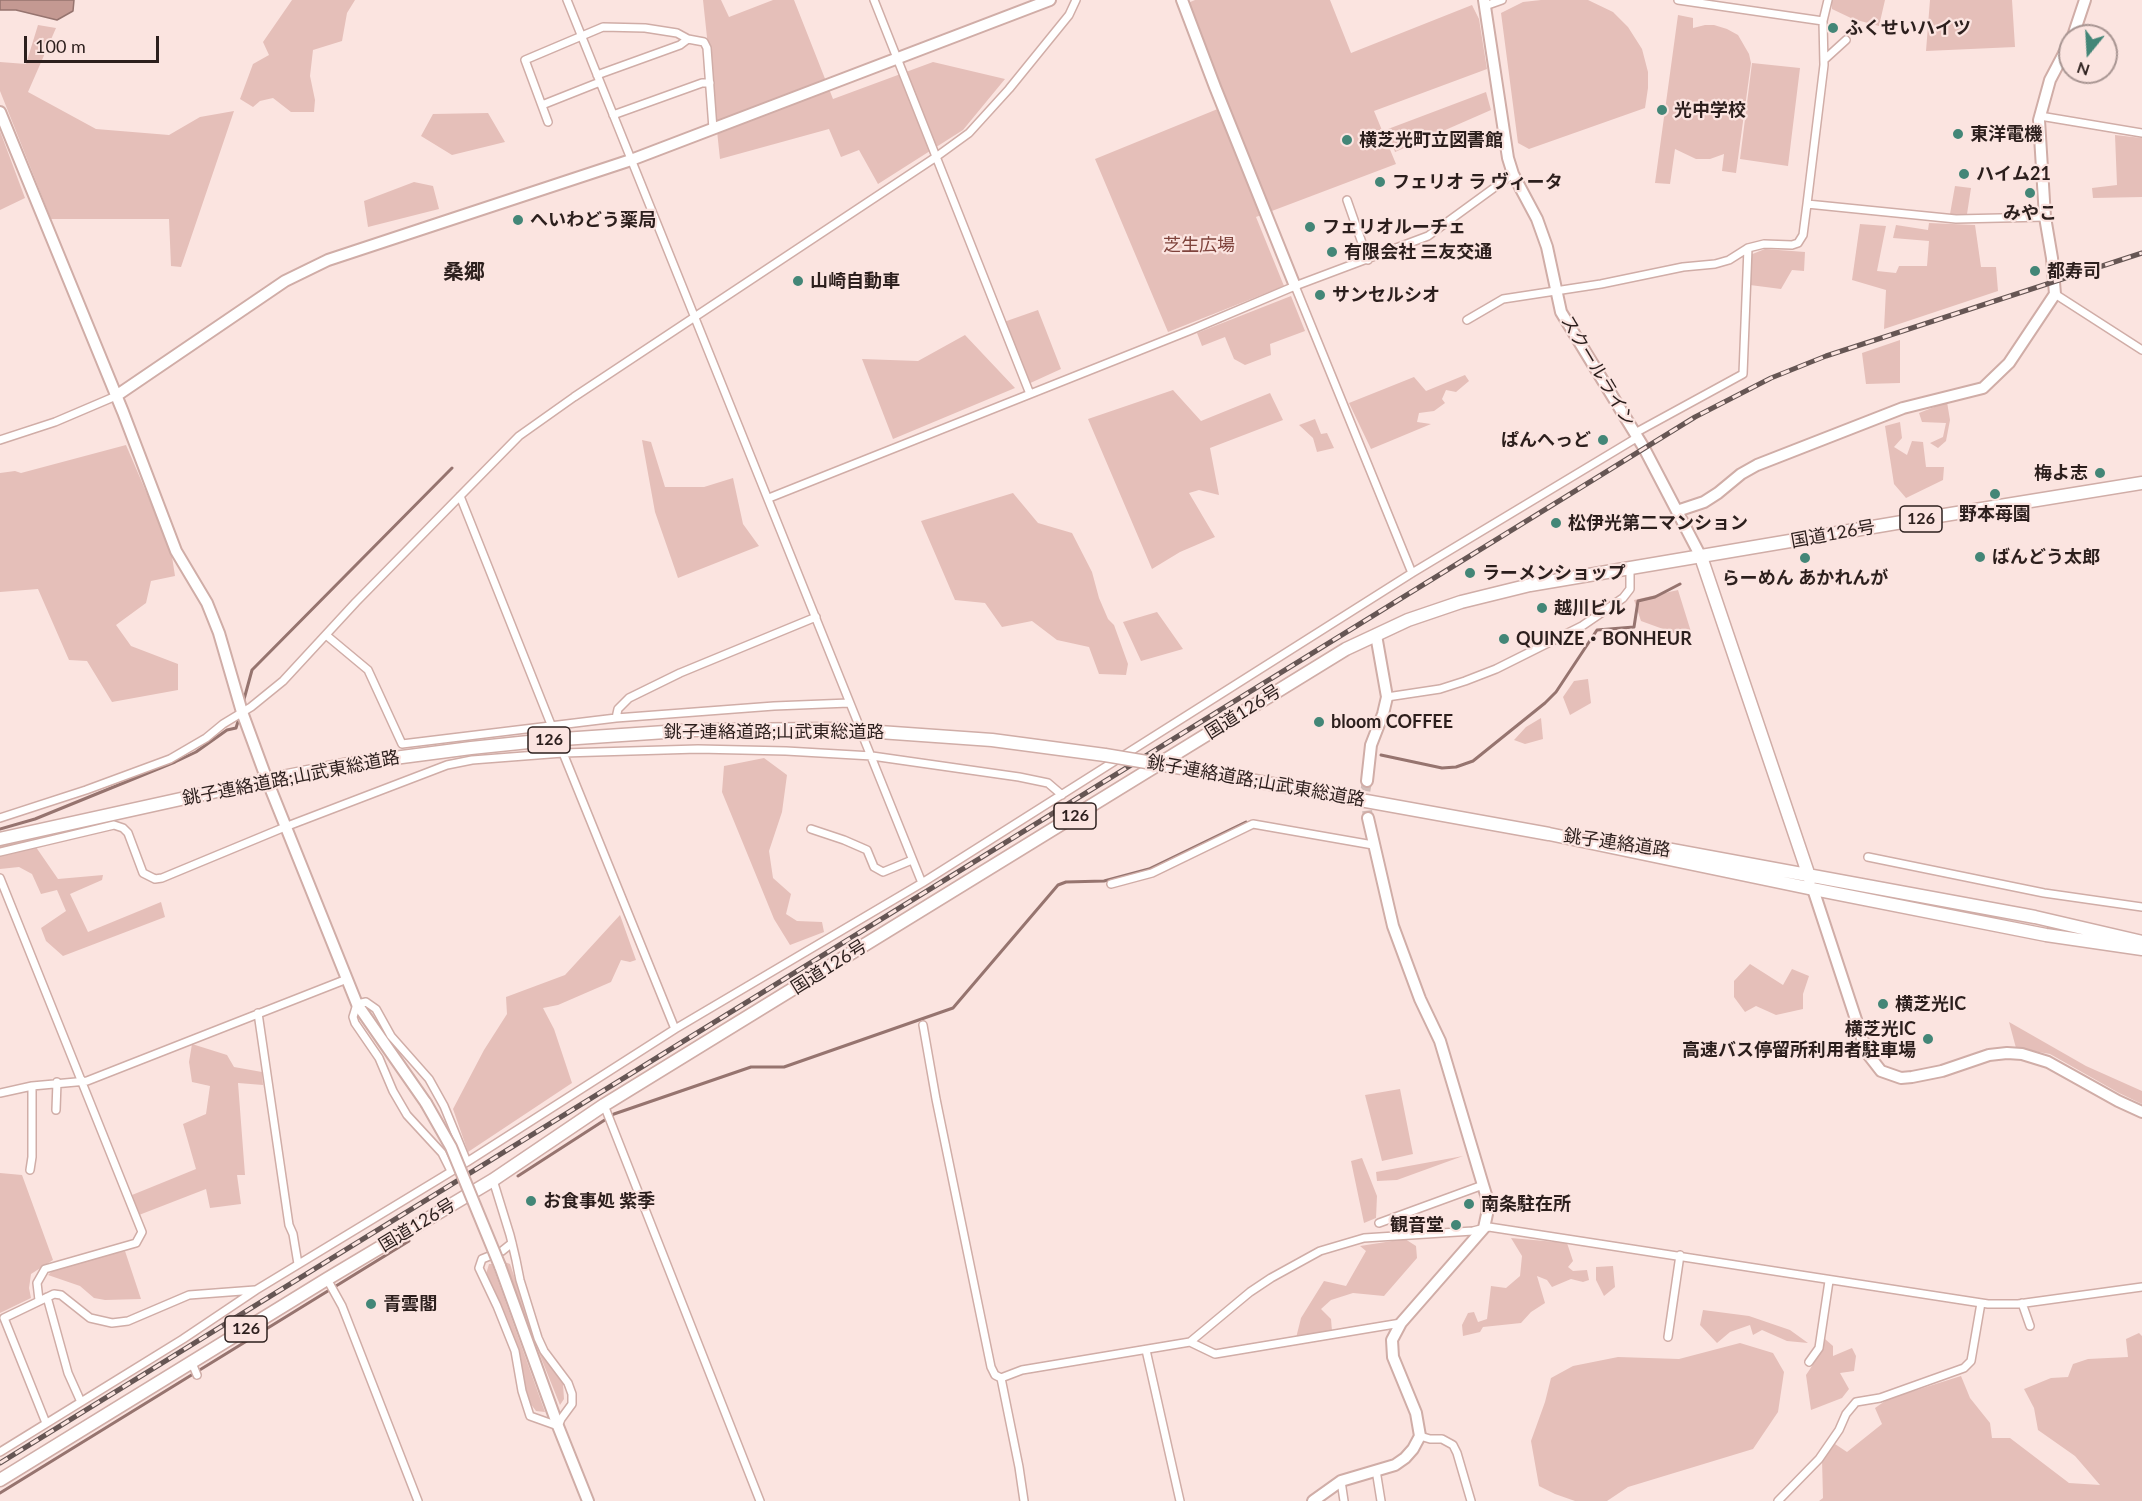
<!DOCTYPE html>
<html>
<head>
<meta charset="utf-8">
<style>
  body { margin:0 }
  #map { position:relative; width:2142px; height:1501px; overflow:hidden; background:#fbe4e0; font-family:Lato,sans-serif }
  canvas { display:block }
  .north { position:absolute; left:2058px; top:24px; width:60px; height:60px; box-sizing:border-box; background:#fbe4e0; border:2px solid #a89592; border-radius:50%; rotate:198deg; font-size:16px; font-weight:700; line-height:24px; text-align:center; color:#2c1f1d }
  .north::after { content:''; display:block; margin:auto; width:21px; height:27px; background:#438677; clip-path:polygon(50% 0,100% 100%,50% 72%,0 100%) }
  .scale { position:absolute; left:24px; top:36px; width:135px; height:27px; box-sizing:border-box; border:3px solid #2c1f1d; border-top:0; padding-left:8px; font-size:18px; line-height:21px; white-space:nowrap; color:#2c1f1d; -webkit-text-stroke:4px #fbe4e0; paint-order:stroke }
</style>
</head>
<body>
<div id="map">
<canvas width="2142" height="1501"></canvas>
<div class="north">N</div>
<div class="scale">100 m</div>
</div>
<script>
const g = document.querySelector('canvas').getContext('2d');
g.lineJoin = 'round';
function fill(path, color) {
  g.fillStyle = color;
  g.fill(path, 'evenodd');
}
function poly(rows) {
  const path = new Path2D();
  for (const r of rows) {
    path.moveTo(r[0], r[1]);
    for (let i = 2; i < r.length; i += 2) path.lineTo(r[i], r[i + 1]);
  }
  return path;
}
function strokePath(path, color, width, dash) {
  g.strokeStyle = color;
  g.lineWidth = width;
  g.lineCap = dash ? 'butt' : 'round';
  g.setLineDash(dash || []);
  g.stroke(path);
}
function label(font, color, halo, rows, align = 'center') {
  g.font = font + ' Lato,"Noto Sans JP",sans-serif';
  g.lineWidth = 4.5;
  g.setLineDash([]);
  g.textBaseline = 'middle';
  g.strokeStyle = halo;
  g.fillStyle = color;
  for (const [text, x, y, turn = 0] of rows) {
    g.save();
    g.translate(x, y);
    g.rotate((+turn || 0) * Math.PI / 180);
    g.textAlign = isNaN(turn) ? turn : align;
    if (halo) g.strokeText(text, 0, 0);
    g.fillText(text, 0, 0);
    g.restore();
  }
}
const green = poly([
  [292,0,355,0,347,13,342,41,313,50,310,76,315,100,314,112,291,112,273,98,260,101,253,107,240,99,253,64,269,55,263,42],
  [703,0,721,0,729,17,773,0,794,0,833,99,933,62,1005,79,963,130,878,184,859,150,841,157,829,129,720,159],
  [1195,0,1330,0,1351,53,1472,5,1479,19,1487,69,1374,111,1396,164,1256,217,1284,286,1168,332,1095,159,1225,106,1183,5],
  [1541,0,1588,0,1613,12,1628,27,1642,49,1648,72,1648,88,1645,108,1529,149,1518,143,1501,13,1523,2],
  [1832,0,1885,0,1879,26,1853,19,1832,9],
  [1930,0,2012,0,2015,47,1926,51],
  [1678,15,1693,18,1693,28,1705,25,1714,25,1727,29,1738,35,1749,54,1751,63,1736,173,1722,171,1724,154,1710,159,1696,159,1675,149,1670,184,1655,183],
  [38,25,56,28,28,92,96,129,169,135,200,117,234,111,181,267,171,266,169,219,51,219,0,91,0,62,26,64],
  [1752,63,1800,68,1788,166,1740,159],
  [1486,92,1491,110,1395,152,1388,129],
  [488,113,505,142,452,155,421,136,433,114],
  [0,131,25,198,0,210],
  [2115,135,2142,138,2142,197,2093,198,2092,188,2117,185],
  [414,182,433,186,439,209,368,227,364,201],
  [1955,186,1971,188,1967,214,1950,214],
  [1929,223,1975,225,1981,267,1996,267,1998,291,1884,329,1886,290,1852,280,1860,224,1886,226,1877,271,1896,273,1899,266,1927,266,1929,241,1893,238,1896,225,1928,230],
  [1765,249,1805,252,1804,271,1792,270,1781,289,1750,285,1750,255],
  [1291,296,1305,331,1270,344,1271,355,1245,365,1234,359,1225,337,1202,346,1197,333],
  [1038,310,1061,369,1026,385,1001,323],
  [965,335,1015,388,893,439,862,359,918,361],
  [1900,340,1900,383,1866,384,1862,353],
  [1465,375,1469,381,1456,392,1446,390,1442,399,1445,403,1434,411,1419,413,1417,422,1431,424,1371,449,1349,403,1414,377,1426,391],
  [1173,390,1201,421,1270,393,1283,420,1210,448,1219,495,1199,490,1189,493,1215,537,1180,552,1152,569,1088,419],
  [1947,402,1950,420,1946,441,1938,448,1930,443,1943,437,1946,423,1922,422,1919,413],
  [1315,419,1321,434,1327,433,1334,448,1317,452,1313,438,1299,425],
  [1900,422,1902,438,1894,447,1907,455,1912,441,1923,442,1926,467,1944,467,1943,480,1906,498,1894,484,1885,426],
  [642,440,651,442,665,487,704,487,733,478,743,524,759,546,678,578,655,512],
  [126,445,171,550,175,576,151,581,146,603,116,625,131,646,178,664,178,690,112,702,87,661,69,660,38,589,0,592,0,473,15,471,21,473],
  [1013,493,1038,523,1072,533,1092,572,1099,598,1108,619,1114,625,1128,664,1126,675,1099,674,1089,647,1057,640,1032,621,1002,627,985,603,955,600,921,521],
  [1678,590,1692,635,1685,637,1641,621,1634,600],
  [1157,612,1183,649,1141,661,1123,622],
  [1588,679,1591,703,1570,715,1563,697,1574,681],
  [1541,718,1543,739,1525,744,1514,740,1526,727],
  [764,758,787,775,782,812,769,851,773,878,791,894,786,914,797,921,822,922,824,932,790,945,774,919,722,792,724,766],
  [29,837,58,879,103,875,102,880,70,894,88,932,161,902,165,917,63,956,46,941,41,928,66,911,57,890,41,894,32,874,19,867,0,869,0,843],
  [620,915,636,960,630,962,621,960,611,982,558,1005,543,1008,554,1029,572,1083,468,1152,453,1109,484,1050,507,1014,506,997,565,975],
  [1750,964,1783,985,1792,969,1809,976,1803,994,1803,1009,1776,1015,1756,1006,1745,1012,1734,997,1734,981],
  [2009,1022,2086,1066,2142,1091,2142,1104,2119,1093,2050,1054,2016,1048],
  [192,1044,227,1055,234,1067,262,1072,263,1085,238,1083,245,1175,237,1175,241,1204,210,1208,206,1189,139,1215,132,1195,196,1169,183,1124,206,1114,210,1086,192,1082,189,1062],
  [1400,1089,1413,1154,1382,1161,1365,1095],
  [1463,1156,1397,1180,1377,1181,1376,1172],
  [1362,1158,1377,1196,1376,1218,1364,1223,1351,1161],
  [0,1173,22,1175,53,1260,31,1274,29,1288,31,1298,0,1313],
  [1511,1238,1567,1243,1573,1261,1568,1267,1573,1271,1587,1270,1589,1280,1583,1282,1571,1279,1552,1287,1547,1280,1537,1276,1545,1303,1531,1312,1521,1323,1483,1327,1480,1332,1463,1336,1462,1325,1468,1313,1474,1312,1478,1322,1487,1319,1491,1286,1506,1288,1520,1276,1522,1256],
  [1405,1239,1416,1246,1417,1258,1384,1296,1353,1293,1331,1300,1321,1309,1331,1319,1332,1331,1296,1338,1301,1318,1324,1281,1346,1286,1366,1251,1360,1246],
  [125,1251,141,1299,105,1300,94,1298,80,1286,48,1275,54,1269],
  [502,1261,510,1264,534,1334,543,1353,563,1384,564,1399,560,1405],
  [489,1264,492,1264,545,1412,536,1411,527,1399,524,1380,511,1331,486,1274],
  [1613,1266,1615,1287,1604,1296,1596,1280,1596,1267],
  [1703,1310,1749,1316,1790,1330,1808,1343,1787,1341,1762,1330,1753,1335,1750,1325,1730,1332,1717,1343,1700,1325],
  [2139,1333,2142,1336,2142,1501,1819,1501,1823,1498,1822,1459,1835,1444,1847,1452,1882,1424,1875,1408,1888,1399,1961,1376,1970,1398,1990,1423,1992,1438,2010,1438,2069,1483,2100,1485,2075,1456,2038,1430,2034,1408,2024,1389,2051,1378,2068,1377,2073,1364,2088,1359,2128,1357,2126,1339],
  [1825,1339,1833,1346,1833,1356,1852,1348,1856,1356,1854,1371,1840,1373,1849,1389,1842,1398,1811,1410,1806,1375,1814,1363],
  [1740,1343,1773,1353,1784,1372,1778,1412,1753,1449,1628,1487,1607,1501,1575,1501,1555,1494,1539,1486,1531,1441,1545,1402,1551,1378,1573,1366,1618,1357,1679,1359]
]);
const water = poly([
  [0,0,74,0,73,11,57,20,16,10,0,10,0,0]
]);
const stream = poly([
  [243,703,252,670,452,468],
  [1381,755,1442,768,1456,767,1473,761,1545,703,1556,692,1597,630,1634,627,1638,601,1655,597,1680,584],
  [0,829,35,819,175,762,196,752,227,730,236,728,240,715],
  [518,1176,614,1114,751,1067,784,1067,953,1008,1058,885,1066,882,1104,881,1149,869,1246,822],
  [0,1493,409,1241]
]);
const secondaryTunnel = poly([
  [1367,781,1365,793,1368,818]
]);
const street = poly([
  [567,0,858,723],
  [874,0,1030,394],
  [1678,0,1823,21],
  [1485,6,1502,0],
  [1824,60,1846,40],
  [597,75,680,45,688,39],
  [542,105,600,82],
  [613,115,702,83,710,83],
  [2040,116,2142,133],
  [548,122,525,60,603,27,645,28,677,33,688,39,704,42,707,48,713,129],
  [1347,200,1368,260],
  [1807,204,1956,219,2045,217],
  [1295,286,1412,573],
  [2055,294,2142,350],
  [1467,320,1503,299,1601,284,1683,267,1715,264,1729,260,1748,248,1764,244,1792,245,1798,243,1803,235,1807,204,1824,65,1823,21,1828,0],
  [1635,433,1743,374,1748,248],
  [0,440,55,422,116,396],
  [460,496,552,727],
  [769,498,1191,330,1295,286,1428,236,1513,174],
  [326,635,368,670,402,744,616,718,618,709,629,698,680,673,816,617],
  [1387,697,1440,689,1465,681,1496,669,1582,626,1623,598,1630,589,1630,567],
  [616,718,774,706,849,703],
  [864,739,922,883],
  [563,753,675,1029],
  [0,818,86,790,170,759,206,738,223,724,251,707,283,681,356,602,519,436,574,397,936,157,969,133,1009,89,1069,15,1076,0],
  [811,829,844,840,867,850,874,867,883,872,912,860],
  [0,852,114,825,123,828,128,833,143,873,155,879,162,878,285,827,447,765,472,760,563,753,698,749,786,751,872,756,1019,777,1048,783,1062,795],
  [1868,857,2044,893,2142,907],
  [0,878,142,1232,136,1243,45,1269,37,1283,39,1300],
  [1111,884,1152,873,1253,824,1373,845],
  [258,1013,289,1225,293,1234,298,1264],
  [923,1025,936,1099,991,1367,995,1375,1001,1378,1019,1467,1024,1501],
  [0,1093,32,1086,87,1081,347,979],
  [604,1105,760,1501],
  [56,1110,57,1082],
  [30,1170,32,1157,32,1086],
  [451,1171,442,1153,407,1115,393,1091,379,1058,355,1023,353,1017,357,1004,366,1002,376,1009,391,1036,429,1079,444,1106,467,1162],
  [493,1180,510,1235,512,1243,516,1260,520,1280,538,1338,544,1351,568,1383,572,1394,572,1404,561,1419,558,1426,530,1416,522,1391,515,1351,497,1306,479,1268,482,1259,502,1251,512,1243],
  [1379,1223,1483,1185],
  [327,1279,342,1306,418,1501],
  [47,1297,68,1373,81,1402],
  [2022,1303,2030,1326],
  [1401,1323,1215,1354,1190,1342,1250,1292,1271,1278,1320,1251,1364,1238,1473,1231,1489,1227,1988,1304,2018,1304,2142,1287],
  [1668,1337,1680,1255],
  [1146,1350,1180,1501],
  [1809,1362,1819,1348,1829,1281],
  [192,1363,197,1375],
  [1001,1378,1022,1370,1190,1342],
  [46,1423,4,1318,54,1294,61,1295,90,1318,112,1323,128,1321,189,1295,255,1290],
  [1420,1436,1430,1439,1442,1439,1453,1445,1457,1453,1471,1501],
  [0,1452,183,1339,256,1290,467,1162,675,1029,922,883,1412,573,1638,437],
  [1376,1470,1381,1501],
  [1341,1481,1344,1501],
  [1778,1501,1819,1459,1839,1430,1846,1414,1856,1402,1880,1398,1964,1368,1971,1361,1981,1303]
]);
const secondary = poly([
  [1182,0,1215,87,1295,286],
  [1484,0,1508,158,1513,174,1537,219,1547,247,1561,312,1644,448,1701,557],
  [2073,36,2085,0],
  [0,112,123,412,176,551,207,603,219,633,242,712,267,780,357,1004,426,1103],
  [116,396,285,281,328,260,631,160,1050,0],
  [1677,511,1704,502,1718,493,1741,474,1757,465,1903,408,1983,388,2009,363,2055,294,2052,258,2045,217,2039,120,2050,80,2070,42],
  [1367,781,1371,745,1383,714,1387,697,1376,635],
  [1813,889,1867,1053,1881,1071,1901,1078,1912,1077,1942,1071,1989,1055,2007,1053,2022,1054,2048,1062,2118,1101,2142,1112],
  [500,1266,558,1426,588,1501],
  [1313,1501,1341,1481,1395,1465,1405,1458,1413,1449,1420,1436,1416,1413,1393,1357,1392,1340,1401,1323,1484,1228,1487,1214,1487,1198,1483,1185,1440,1041,1420,999,1393,926,1368,818]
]);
const highway = poly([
  [1701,557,1810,879],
  [1194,770,1549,834,1813,889,2046,935,2142,949],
  [0,839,267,780,348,764,471,748,548,740,695,730,837,729,992,740,1105,755],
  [1622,842,1650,846,2035,917,2142,942],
  [0,1480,327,1279,493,1180,604,1105,1346,649,1376,635,1408,620,1461,602,1530,585,1920,519,2142,483]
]);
const rail = poly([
  [0,1463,1695,417,1771,378,1826,356,2142,253]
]);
const secondaryBridge = poly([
  [426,1103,451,1147,500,1266]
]);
const highwayBridge = poly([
  [1105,755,1194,770]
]);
const markers = [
  [1833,28,6,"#438677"],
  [1662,110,6,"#438677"],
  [1958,134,6,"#438677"],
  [1347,140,6,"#438677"],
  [1964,174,6,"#438677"],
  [1380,182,6,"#438677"],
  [2030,193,6,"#438677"],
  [518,220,6,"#438677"],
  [1310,227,6,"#438677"],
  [1332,252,6,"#438677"],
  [2035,271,6,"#438677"],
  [798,281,6,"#438677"],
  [1320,295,6,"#438677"],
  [1603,440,6,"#438677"],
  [2100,473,6,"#438677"],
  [1995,494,6,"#438677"],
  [1556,523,6,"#438677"],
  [1980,557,6,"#438677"],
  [1805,558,6,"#438677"],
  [1470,573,6,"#438677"],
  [1542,608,6,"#438677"],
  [1504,639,6,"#438677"],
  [1319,722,6,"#438677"],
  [1883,1004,6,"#438677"],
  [1928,1039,6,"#438677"],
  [531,1201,6,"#438677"],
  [1469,1204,6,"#438677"],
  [1456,1225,6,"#438677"],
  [371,1304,6,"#438677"]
];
const shields = [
  [1921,519,42],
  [549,740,42],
  [1075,816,42],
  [246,1329,42]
];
const shieldNames = [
  ["126",1921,519],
  ["126",549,740],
  ["126",1075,816],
  ["126",246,1329]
];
const poiNames = [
  ["ふくせいハイツ",1845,28],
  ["光中学校",1674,110],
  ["東洋電機",1970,134],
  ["横芝光町立図書館",1359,140],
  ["ハイム21",1976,174],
  ["フェリオ ラ ヴィータ",1392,182],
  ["みやこ",2030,213,"center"],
  ["へいわどう薬局",530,220],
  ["フェリオルーチェ",1322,227],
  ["有限会社 三友交通",1344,252],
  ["都寿司",2047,271],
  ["山崎自動車",810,281],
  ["サンセルシオ",1332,295],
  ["ぱんへっど",1591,440,"right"],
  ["梅よ志",2088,473,"right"],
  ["野本苺園",1995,514,"center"],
  ["松伊光第二マンション",1568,523],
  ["ばんどう太郎",1992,557],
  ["ラーメンショップ",1482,573],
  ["らーめん あかれんが",1805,578,"center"],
  ["越川ビル",1554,608],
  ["QUINZE・BONHEUR",1516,639],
  ["bloom COFFEE",1331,722],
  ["横芝光IC",1895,1004],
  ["横芝光IC",1916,1029,"right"],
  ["高速バス停留所利用者駐車場",1916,1050,"right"],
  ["お食事処 紫季",543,1201],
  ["南条駐在所",1481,1204],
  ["観音堂",1444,1225,"right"],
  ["青雲閣",383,1304]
];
const parkNames = [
  ["芝生広場",1199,245]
];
const streetNames = [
  ["スクールライン",1598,371,59],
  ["国道126号",1833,534,-10],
  ["国道126号",1243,712,-32],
  ["銚子連絡道路;山武東総道路",774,732],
  ["銚子連絡道路;山武東総道路",291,778,-11],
  ["銚子連絡道路;山武東総道路",1256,781,10],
  ["銚子連絡道路",1617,843,8],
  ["国道126号",829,967,-32],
  ["国道126号",417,1225,-31]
];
const quarterNames = [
  ["桑郷",464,272]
];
fill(green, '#e5bfb9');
fill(water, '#c49992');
strokePath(water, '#96746f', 1.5);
strokePath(stream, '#96746f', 3);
strokePath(secondaryTunnel, '#d2bdb9', 10, [10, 5]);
strokePath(street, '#d0ada7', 10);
strokePath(secondary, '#d0ada7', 14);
strokePath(highway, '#d0ada7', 15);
strokePath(street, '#fff', 7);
strokePath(secondary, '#fff', 10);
strokePath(highway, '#fff', 12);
strokePath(rail, '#665654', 5);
strokePath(rail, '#fbe4e0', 3, [9]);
strokePath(secondaryBridge, '#d0ada7', 14, []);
strokePath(highwayBridge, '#d0ada7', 15, []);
strokePath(secondaryBridge, '#fff', 10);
strokePath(highwayBridge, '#fff', 12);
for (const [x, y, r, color] of markers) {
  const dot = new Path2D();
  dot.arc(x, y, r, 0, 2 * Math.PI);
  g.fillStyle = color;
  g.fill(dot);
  strokePath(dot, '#fbe4e0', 2);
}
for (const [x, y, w] of shields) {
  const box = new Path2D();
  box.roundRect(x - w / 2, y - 13, w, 26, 4.5);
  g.fillStyle = '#fbe4e0';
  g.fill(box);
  strokePath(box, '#2c1f1d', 1.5);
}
label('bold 16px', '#2c1f1d', null, shieldNames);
label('bold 18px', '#2c1f1d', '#fbe4e0', poiNames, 'left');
label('18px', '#7f433c', '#fbe4e0', parkNames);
label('18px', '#2c1f1d', '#fbe4e0', streetNames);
label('bold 21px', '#2c1f1d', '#fbe4e0', quarterNames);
</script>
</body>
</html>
